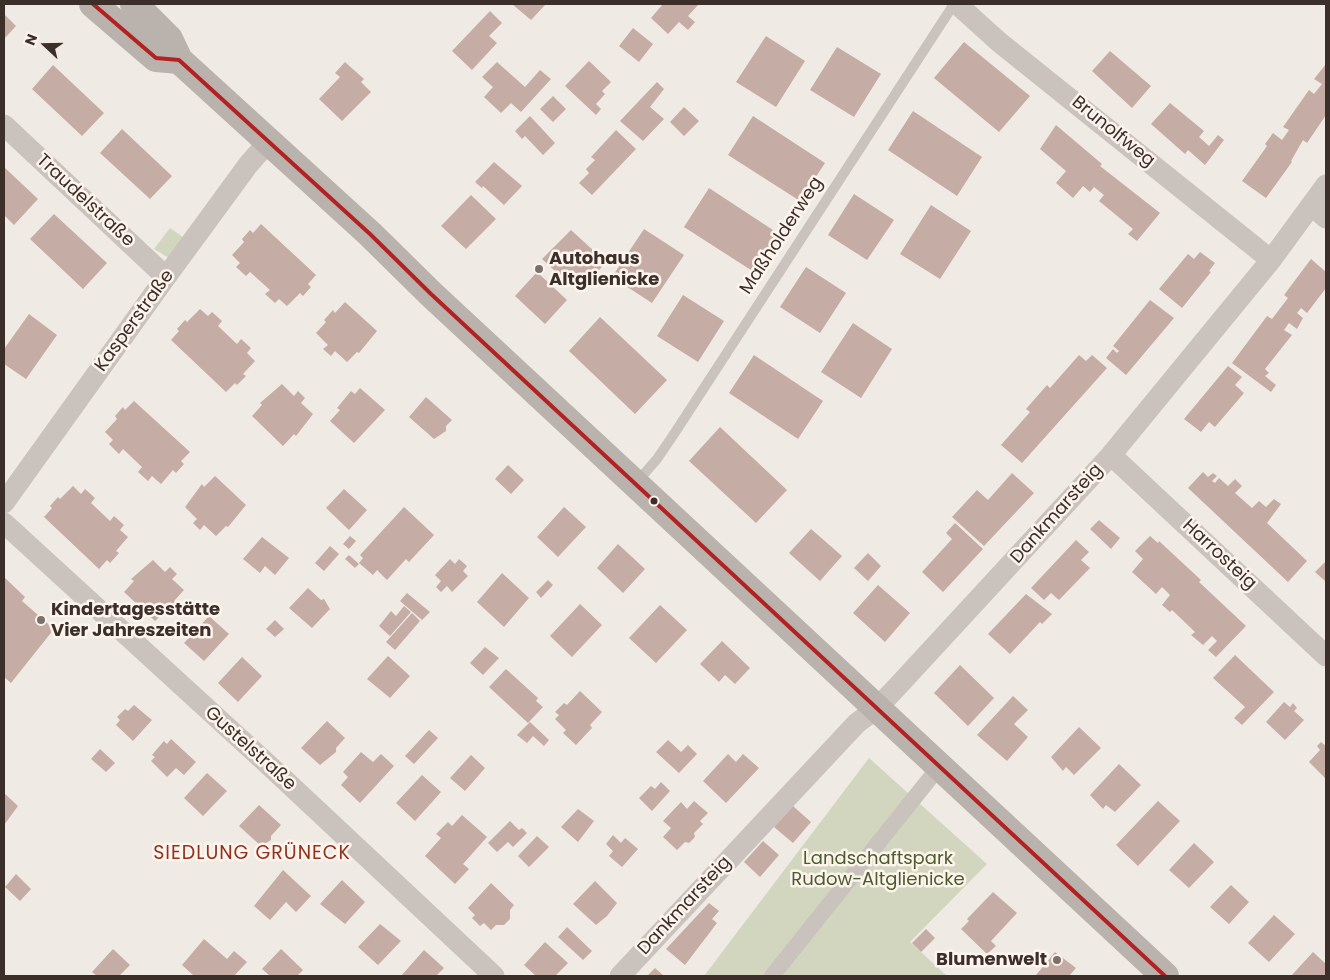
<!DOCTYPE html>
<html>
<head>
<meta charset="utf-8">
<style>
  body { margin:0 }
  #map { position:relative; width:1330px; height:980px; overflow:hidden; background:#f0eae5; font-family:Poppins,sans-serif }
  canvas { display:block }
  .frame { position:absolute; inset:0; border:5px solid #3c2f2a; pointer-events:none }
  .north { position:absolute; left:20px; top:20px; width:50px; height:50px; -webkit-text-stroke:4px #fcf4ed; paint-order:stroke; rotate:291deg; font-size:14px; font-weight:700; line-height:20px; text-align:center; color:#3c2f2a }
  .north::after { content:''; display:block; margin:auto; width:18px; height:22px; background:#3c2f2a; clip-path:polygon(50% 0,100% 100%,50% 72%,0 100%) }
</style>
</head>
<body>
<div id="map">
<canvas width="1330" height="980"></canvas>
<div class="frame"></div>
<div class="north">N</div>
</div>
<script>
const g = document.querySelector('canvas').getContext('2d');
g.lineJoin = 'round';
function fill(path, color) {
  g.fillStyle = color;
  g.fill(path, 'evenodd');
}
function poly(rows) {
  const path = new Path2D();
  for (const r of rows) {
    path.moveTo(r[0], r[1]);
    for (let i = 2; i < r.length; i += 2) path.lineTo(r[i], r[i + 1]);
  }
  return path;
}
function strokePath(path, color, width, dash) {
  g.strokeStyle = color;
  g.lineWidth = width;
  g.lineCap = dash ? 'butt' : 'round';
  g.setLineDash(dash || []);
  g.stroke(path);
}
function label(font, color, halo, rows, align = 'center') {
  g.font = font + ' Poppins,sans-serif';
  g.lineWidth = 5;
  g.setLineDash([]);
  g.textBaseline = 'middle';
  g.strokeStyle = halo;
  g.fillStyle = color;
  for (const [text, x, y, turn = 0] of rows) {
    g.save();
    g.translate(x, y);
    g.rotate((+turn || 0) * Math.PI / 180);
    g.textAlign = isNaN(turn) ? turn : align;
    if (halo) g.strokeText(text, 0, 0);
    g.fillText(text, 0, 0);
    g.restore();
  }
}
const green = poly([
  [170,228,183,237,169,258,154,249],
  [869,758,987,864,910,942,947,976,704,976]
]);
const building = poly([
  [512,4,546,4,531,20],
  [663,4,699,4,688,16,695,22,688,30,679,22,668,34,651,18],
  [490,11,502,23,489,36,497,43,472,70,452,51],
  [4,14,16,26,4,39],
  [633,28,653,44,639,62,619,46],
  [766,36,805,61,776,107,736,82],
  [964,42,1030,96,999,132,934,78],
  [837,47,881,74,854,117,810,90],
  [1110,51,1151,86,1132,108,1092,71],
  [589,61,611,82,602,91,605,94,596,104,601,109,596,115,565,86],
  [345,62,364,79,361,82,371,92,342,121,319,99,340,77,335,73],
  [497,62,525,87,540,70,551,79,521,112,511,103,501,113,484,97,493,87,482,77],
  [1326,64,1326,115,1307,143,1303,140,1291,161,1292,162,1266,198,1242,181,1267,146,1265,144,1273,133,1282,140,1289,130,1283,127,1309,90,1314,94,1322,84,1314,79],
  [53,65,104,113,82,136,32,89],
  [657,82,664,89,650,107,664,119,643,141,620,121],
  [553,96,566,109,553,122,540,109],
  [1170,103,1204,131,1199,137,1209,146,1218,135,1224,140,1205,165,1188,150,1185,154,1151,124],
  [684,107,699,121,684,136,670,122],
  [913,111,982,157,957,196,888,150],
  [530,116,555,143,543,155,525,136,522,139,515,131],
  [753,116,825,163,800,201,728,155],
  [1056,125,1102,164,1100,166,1160,213,1137,241,1128,234,1133,229,1099,201,1104,195,1094,187,1090,192,1083,186,1073,198,1056,183,1066,171,1040,149],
  [122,129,172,176,150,199,100,153],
  [616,130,636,149,592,195,579,183,589,173,586,169,595,160,591,157],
  [494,162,522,186,504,205,483,186,482,188,475,182],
  [4,167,38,199,14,225,4,215],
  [709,188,779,234,754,272,684,227],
  [854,194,894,220,867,260,828,235],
  [471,195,496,219,466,249,441,226],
  [931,205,971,231,940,279,900,254],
  [54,214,107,263,83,289,30,239],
  [261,224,316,275,308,284,311,287,303,296,300,293,287,306,279,299,275,303,265,294,270,290,250,272,246,276,236,267,240,263,232,255,244,242,242,239,250,230,253,233],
  [644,229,684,255,652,303,612,277],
  [571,230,606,262,587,284,577,274,569,284,542,259],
  [1200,252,1215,263,1209,271,1211,272,1182,308,1159,289,1188,254,1194,259],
  [1311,259,1326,272,1326,288,1307,313,1301,308,1297,313,1303,318,1297,329,1289,323,1284,330,1292,335,1265,369,1269,373,1265,376,1276,385,1271,392,1232,363,1267,316,1272,319,1288,298,1284,295],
  [806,267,846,293,820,333,780,307],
  [537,272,567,300,545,324,515,296],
  [683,295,724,321,698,362,657,336],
  [1150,300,1174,318,1126,375,1106,358,1113,349,1117,353,1119,351,1113,346],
  [345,302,377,331,359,353,357,352,347,362,335,351,331,356,323,349,328,345,316,333,326,322,324,320,333,310,335,313],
  [200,309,208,316,212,312,222,321,218,326,237,344,241,339,251,348,247,353,255,361,243,374,246,376,237,385,235,383,226,392,171,340,179,331,177,329,185,320,187,322],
  [29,314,57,335,26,379,4,364,4,349],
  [600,317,667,380,635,414,569,351],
  [853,323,892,349,861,398,821,372],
  [754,355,823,401,798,439,729,393],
  [1079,355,1086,361,1092,355,1107,368,1022,463,1001,445,1030,412,1026,409,1047,385,1050,388],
  [1228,366,1242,377,1235,385,1244,393,1215,427,1209,422,1201,432,1184,419],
  [282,384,294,396,298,391,305,398,301,403,313,414,296,436,294,434,283,446,252,416,262,405,260,403],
  [360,388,385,410,354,443,330,421,340,410,337,408,351,391,355,394],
  [426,397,452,420,446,426,446,431,434,439,409,417],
  [134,401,190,452,181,461,184,464,176,473,173,470,161,484,152,476,148,481,138,472,142,467,123,449,119,454,109,444,113,440,105,432,117,419,115,416,123,407,125,410],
  [720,427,787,490,756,523,689,461],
  [508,465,524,480,511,494,495,479],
  [1203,472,1208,477,1213,473,1217,476,1212,481,1215,483,1219,478,1228,486,1235,479,1242,486,1235,493,1252,508,1259,501,1266,507,1274,499,1281,504,1267,523,1307,561,1288,582,1188,488],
  [1012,473,1034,493,984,546,952,517,977,490,988,500],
  [215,476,246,505,228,527,226,526,216,536,204,525,200,530,193,523,197,519,185,507,202,484,204,487],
  [73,486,81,494,85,489,95,498,91,503,110,521,114,516,124,525,120,530,128,537,116,551,119,553,110,563,107,560,99,569,44,517,52,508,50,506,58,497,60,499],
  [344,489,367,510,349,530,326,508],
  [404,507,434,535,409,562,406,559,387,580,377,570,373,575,359,563,363,558,360,555],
  [564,507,586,527,558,557,537,537],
  [1099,520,1120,538,1111,549,1090,529],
  [955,523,983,549,943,592,922,572,952,539,946,533],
  [811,529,842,556,820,581,789,553],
  [350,536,356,541,349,549,343,544],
  [1150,536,1158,543,1159,541,1201,580,1199,582,1246,626,1216,657,1208,650,1217,641,1212,636,1203,645,1191,635,1195,632,1172,610,1170,612,1162,605,1170,595,1162,587,1156,594,1132,572,1143,559,1135,551],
  [262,537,289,558,275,575,265,566,260,573,243,559],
  [1076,540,1089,552,1081,560,1090,568,1059,600,1051,593,1044,600,1031,588],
  [618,544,645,569,623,593,597,568],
  [330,546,339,554,324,571,315,563],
  [868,553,881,566,868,581,854,568],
  [349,555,359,564,355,568,345,559],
  [450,559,455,564,459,559,467,566,463,571,468,576,452,592,447,586,441,592,436,587,441,581,435,575],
  [153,560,165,572,170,567,177,574,172,579,184,590,174,601,176,602,155,621,124,592,134,581,131,579],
  [1326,561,1326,582,1315,572],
  [502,573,529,598,504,627,477,602],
  [4,577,25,597,22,601,54,629,11,683,4,677],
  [548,580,553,585,541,598,536,592],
  [878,585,910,613,885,642,853,613],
  [308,588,321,600,324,599,330,609,312,628,289,608],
  [407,593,430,612,422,620,400,601],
  [1026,594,1052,614,1042,624,1040,622,1010,654,988,634],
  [580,604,602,625,572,657,550,636],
  [660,605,687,630,656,663,629,638],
  [404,606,411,612,390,636,379,626,391,611,396,616],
  [412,613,420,621,395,650,386,642],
  [209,616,229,634,204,661,184,643],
  [275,620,284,629,275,637,266,629],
  [722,641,750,668,735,684,725,675,719,682,700,664],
  [485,647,499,658,483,675,470,663],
  [1235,655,1274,692,1242,725,1234,718,1245,707,1213,678],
  [388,656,410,676,390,698,367,679],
  [242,657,262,676,238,702,218,683],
  [960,665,994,698,968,726,934,693],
  [506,669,538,698,536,701,543,707,528,723,489,687],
  [580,691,602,712,590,725,592,728,576,745,563,733,566,730,555,719,559,715,555,712,564,703,567,705],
  [1013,696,1028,710,1014,724,1028,737,1007,761,977,735],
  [1284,702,1290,707,1293,703,1297,708,1294,711,1304,720,1285,740,1266,722],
  [134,705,152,720,133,741,116,725,120,720,117,717,125,709,128,711],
  [327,721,345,738,336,748,336,752,320,765,301,748],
  [530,722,549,740,544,746,533,736,527,743,517,735],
  [1079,727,1101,748,1074,775,1066,767,1063,771,1051,757],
  [429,730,438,738,414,764,405,756],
  [171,739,196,762,184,775,176,768,167,777,151,761,155,757,152,755,164,741,167,744],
  [668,740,681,752,688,745,697,754,679,773,656,752],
  [1321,742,1326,746,1326,779,1309,762,1320,750,1317,746],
  [100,749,115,763,106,772,91,759],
  [361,752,373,762,381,754,394,766,360,803,341,785,348,777,343,772],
  [728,754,736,762,743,754,759,768,726,803,703,781],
  [471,755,485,768,465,791,450,778],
  [1119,764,1141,785,1115,812,1106,805,1103,809,1090,795],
  [207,773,227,791,203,816,184,798],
  [422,775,441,792,415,821,396,803],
  [661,782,670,791,652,811,639,798,651,786,655,789],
  [4,793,18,806,4,825],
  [694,801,708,813,700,821,703,824,694,833,695,837,689,843,685,842,677,850,663,837,671,828,663,821,681,802,687,809],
  [1158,801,1180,821,1138,866,1116,845],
  [259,805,281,825,271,836,271,840,261,846,239,826],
  [793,806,811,822,793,843,774,827],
  [578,809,594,821,578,842,561,827],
  [462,815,487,837,463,864,469,869,455,884,425,856,441,838,436,834,448,822,452,826],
  [510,821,519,830,522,828,527,833,513,847,508,842,497,852,488,843],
  [613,835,621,843,625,838,638,849,622,867,609,856,613,851,606,844],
  [537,836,549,847,529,867,518,856],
  [763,841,779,855,760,877,744,862],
  [1194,843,1214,862,1189,888,1169,870],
  [283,870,311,896,296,912,286,902,270,920,254,906],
  [16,874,31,889,20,901,5,887],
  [342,880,365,902,345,924,320,904],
  [595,881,617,903,607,916,596,925,573,904],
  [491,883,514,905,510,910,510,919,504,925,496,925,491,930,484,923,480,926,472,918,475,915,468,908],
  [1231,885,1249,902,1229,924,1210,907],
  [993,892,1017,913,991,941,996,946,987,954,961,929,969,921,967,919],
  [709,903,719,911,712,919,717,923,685,965,666,949],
  [1274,915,1295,934,1269,962,1248,943],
  [380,924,401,941,378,965,358,947],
  [567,927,592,951,583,960,558,937],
  [926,929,935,938,921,952,912,943],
  [204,939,227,959,234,951,247,962,234,976,194,976,182,965],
  [545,942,568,963,555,976,536,976,524,965],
  [113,949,130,965,119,976,97,976,92,972],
  [281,949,303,970,297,976,270,976,262,969],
  [424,950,444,968,436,976,401,976],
  [1055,952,1076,968,1069,976,1038,976,1036,975],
  [1313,952,1326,964,1326,976,1291,976],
  [655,968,664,976,647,976]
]);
const service = poly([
  [636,483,657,459,674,434,954,4]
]);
const pedestrian = poly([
  [772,976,939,767]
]);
const minor = poly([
  [957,4,999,42,1271,260],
  [4,125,166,277],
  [1312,206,1326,218],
  [1111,455,1326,656],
  [4,503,166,277,248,165,268,142],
  [4,523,273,769,494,976],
  [620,976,857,723,876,709,897,687,1111,455,1271,260,1326,185]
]);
const secondary = poly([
  [93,4,156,58,179,60],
  [134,4,169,39,179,60,370,234,431,294,1165,976]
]);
const bus1 = poly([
  [93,4,156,58,179,60,370,234,431,294,1165,976]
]);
const markers = [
  [539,269,5,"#7b706b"],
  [654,501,4.5,"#3c2f2a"],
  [41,620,5,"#7b706b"],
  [1057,960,5,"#7b706b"]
];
const streetNames = [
  ["Brunolfweg",1113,132,39],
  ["Traudelstraße",85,201,43],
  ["Maßholderweg",782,236,-57],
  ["Kasperstraße",135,321,-54],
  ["Dankmarsteig",1057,514,-48],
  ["Harrosteig",1219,555,43],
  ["Gustelstraße",250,749,42],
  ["Dankmarsteig",685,906,-47]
];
const poiNames = [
  ["Autohaus",549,259],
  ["Altglienicke",549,280],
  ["Kindertagesstätte",51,610],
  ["Vier Jahreszeiten",51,631],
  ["Blumenwelt",1047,960,"right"]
];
const parkNames = [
  ["Landschaftspark",878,859],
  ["Rudow-Altglienicke",878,880]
];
const neighbourhoodNames = [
  ["SIEDLUNG GRÜNECK",252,854]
];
fill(green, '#d3d6be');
fill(building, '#c5aca5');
strokePath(service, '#cac2bd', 10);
strokePath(pedestrian, '#cac2bd', 16);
strokePath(minor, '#cac2bd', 21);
strokePath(secondary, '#bab2ad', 28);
strokePath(bus1, '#b22222', 4);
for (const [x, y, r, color] of markers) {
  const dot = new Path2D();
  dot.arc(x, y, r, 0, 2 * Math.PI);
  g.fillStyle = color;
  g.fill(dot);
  strokePath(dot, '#fcf4ed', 2);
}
label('18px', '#3c2f2a', '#fcf4ed', streetNames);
label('bold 18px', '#3c2f2a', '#fcf4ed', poiNames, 'left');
label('18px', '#4d5c2c', '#fcf4ed', parkNames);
g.letterSpacing = '1px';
label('19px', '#92311c', '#fcf4ed', neighbourhoodNames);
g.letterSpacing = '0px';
</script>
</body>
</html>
